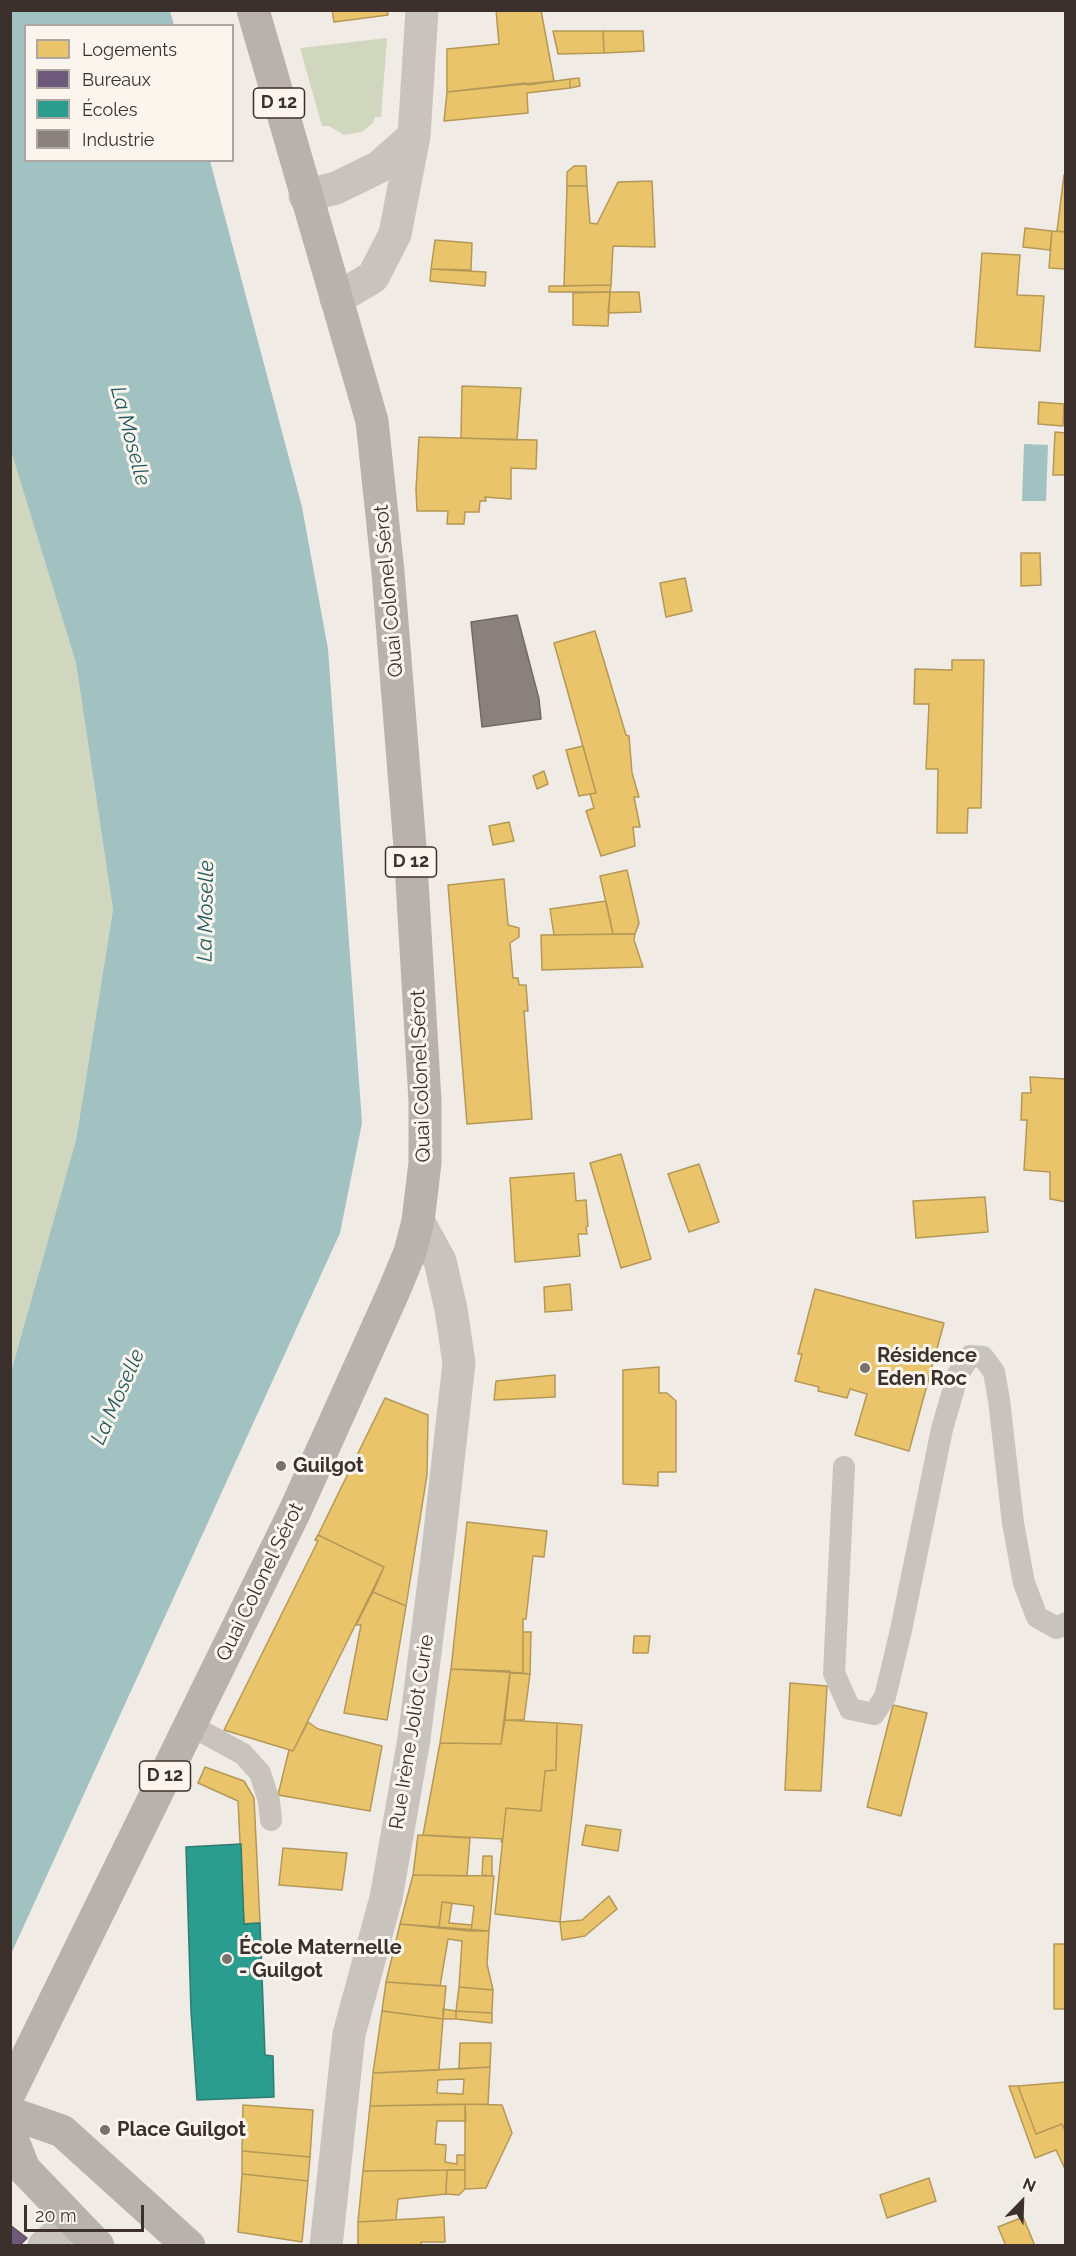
<!DOCTYPE html>
<html>
<head>
<meta charset="utf-8">
<style>
  body { margin:0 }
  #map { position:relative; width:1076px; height:2256px; overflow:hidden; background:#f0ebe5; font-family:Raleway,sans-serif }
  canvas { display:block }
  .frame { position:absolute; inset:0; border:12px solid #3b302b; pointer-events:none }
  .legend { position:absolute; left:24px; top:24px; width:210px; height:138px; box-sizing:border-box; background:#fbf5ee; border:2px solid #aea6a0; margin:0; padding:8px 10px; list-style:none; font-size:18px; color:#3b302b }
  .legend li { display:flex; align-items:center; gap:12px; height:30px }
  .legend b { width:30px; border:2px solid #aea6a0 }
  .north { position:absolute; left:992px; top:2172px; width:60px; height:60px; -webkit-text-stroke:4px #fbf5ee; paint-order:stroke; rotate:23deg; font-size:16px; font-weight:700; line-height:24px; text-align:center; color:#3b302b }
  .north::after { content:''; display:block; margin:auto; width:21px; height:27px; background:#3b302b; clip-path:polygon(50% 0,100% 100%,50% 72%,0 100%) }
  .scale { position:absolute; left:24px; top:2205px; width:120px; height:27px; box-sizing:border-box; border:3px solid #3b302b; border-top:0; padding-left:8px; font-size:18px; line-height:21px; white-space:nowrap; color:#3b302b; -webkit-text-stroke:4px #fbf5ee; paint-order:stroke }
</style>
</head>
<body>
<div id="map">
<canvas width="1076" height="2256"></canvas>
<div class="frame"></div>
<ul class="legend">
<li><b style="height:16px;background:#e9c46a"></b>Logements</li>
<li><b style="height:16px;background:#6d597a"></b>Bureaux</li>
<li><b style="height:16px;background:#2a9d8f"></b>Écoles</li>
<li><b style="height:16px;background:#8a817c"></b>Industrie</li>
</ul>
<div class="north">N</div>
<div class="scale">20 m</div>
</div>
<script>
const g = document.querySelector('canvas').getContext('2d');
g.lineJoin = 'round';
function fill(path, color) {
  g.fillStyle = color;
  g.fill(path, 'evenodd');
}
function poly(rows) {
  const path = new Path2D();
  for (const r of rows) {
    path.moveTo(r[0], r[1]);
    for (let i = 2; i < r.length; i += 2) path.lineTo(r[i], r[i + 1]);
  }
  return path;
}
function strokePath(path, color, width, dash) {
  g.strokeStyle = color;
  g.lineWidth = width;
  g.lineCap = dash ? 'butt' : 'round';
  g.setLineDash(dash || []);
  g.stroke(path);
}
function label(font, color, halo, rows, align = 'center') {
  g.font = font + ' Raleway,sans-serif';
  g.lineWidth = 6;
  g.setLineDash([]);
  g.textBaseline = 'middle';
  g.strokeStyle = halo;
  g.fillStyle = color;
  for (const [text, x, y, turn = 0] of rows) {
    g.save();
    g.translate(x, y);
    g.rotate((+turn || 0) * Math.PI / 180);
    g.textAlign = isNaN(turn) ? turn : align;
    if (halo) g.strokeText(text, 0, 0);
    g.fillText(text, 0, 0);
    g.restore();
  }
}
const green = poly([
  [387,38,381,117,375,117,373,123,362,132,344,135,329,126,322,126,300,48],
  [11,451,76,663,113,910,76,1140,11,1372]
]);
const water = poly([
  [11,10,170,11,174,25,26,26,26,160,210,161,302,507,328,649,362,1123,340,1233,11,1954,11,1372,76,1140,113,910,76,663,11,451],
  [1024,444,1048,445,1046,501,1022,501]
]);
const homes = poly([
  [332,10,387,10,388,15,334,22,332,10],
  [496,10,541,10,554,81,447,92,447,49,499,44,496,10],
  [553,31,603,31,604,53,558,54,553,31],
  [603,31,643,31,644,51,604,53,603,31],
  [579,78,580,86,570,88,570,79,579,78],
  [570,79,570,88,527,93,528,113,444,121,447,92,526,83,527,85,570,79],
  [574,166,586,166,587,186,567,186,567,172,574,166],
  [1064,175,1066,176,1066,232,1057,231,1064,175],
  [652,181,655,247,613,246,611,285,564,286,567,186,587,186,590,223,597,224,618,182,652,181],
  [1025,228,1052,231,1050,250,1023,247,1025,228],
  [1052,231,1066,232,1066,269,1049,268,1052,231],
  [435,240,472,243,471,270,431,269,435,240],
  [982,253,1020,255,1017,295,1044,296,1040,351,975,347,982,253],
  [431,269,486,272,485,286,430,281,431,269],
  [611,285,610,292,549,292,549,286,611,285],
  [610,292,639,292,641,312,608,313,610,292],
  [610,292,608,326,573,325,573,293,610,292],
  [462,386,521,388,517,440,461,438,462,386],
  [1039,402,1064,404,1063,426,1038,424,1039,402],
  [1055,432,1066,433,1066,475,1053,475,1055,432],
  [419,437,537,440,536,469,511,468,511,499,485,497,486,501,480,501,479,512,465,512,464,524,447,524,448,511,417,511,416,490,419,437],
  [1021,553,1040,553,1041,585,1021,586,1021,553],
  [685,578,692,611,666,617,660,583,685,578],
  [595,631,626,735,629,736,632,773,639,797,634,797,640,827,633,827,635,846,601,856,586,811,594,808,590,794,596,793,554,643,595,631],
  [952,660,984,660,981,808,968,808,967,833,937,833,938,769,926,769,929,704,914,704,915,669,952,670,952,660],
  [583,746,596,793,579,796,566,750,583,746],
  [544,771,548,784,537,789,533,776,544,771],
  [509,822,514,841,493,845,489,826,509,822],
  [627,870,639,923,635,934,613,934,600,876,627,870],
  [504,879,508,925,519,928,519,937,510,943,513,978,518,978,519,985,526,985,528,1011,524,1011,532,1119,467,1124,448,885,504,879],
  [606,901,613,934,554,935,550,909,606,901],
  [635,934,634,940,643,967,542,970,541,935,635,934],
  [1030,1077,1066,1079,1066,1202,1050,1199,1050,1172,1024,1170,1027,1120,1021,1120,1022,1093,1031,1093,1030,1077],
  [621,1154,651,1259,621,1268,590,1163,621,1154],
  [699,1164,719,1222,689,1232,668,1174,699,1164],
  [574,1173,576,1201,586,1200,588,1226,586,1227,587,1234,578,1234,580,1256,515,1262,510,1178,574,1173],
  [985,1197,988,1232,916,1238,913,1201,985,1197],
  [570,1284,572,1310,545,1312,544,1287,570,1284],
  [815,1289,944,1323,909,1451,855,1435,867,1394,850,1389,847,1398,818,1391,819,1387,795,1381,802,1354,798,1354,815,1289],
  [659,1367,659,1393,667,1393,676,1401,676,1472,658,1472,658,1486,623,1484,623,1370,659,1367],
  [555,1375,555,1397,494,1400,496,1381,555,1375],
  [385,1398,428,1415,427,1475,406,1606,373,1592,384,1567,318,1535,385,1398],
  [467,1522,547,1531,544,1557,533,1556,526,1619,523,1619,523,1673,451,1669,467,1522],
  [318,1535,384,1567,293,1751,224,1730,318,1541,315,1540,318,1535],
  [373,1592,406,1606,387,1720,344,1713,361,1625,356,1625,373,1592],
  [523,1632,531,1632,530,1674,523,1673,523,1632],
  [634,1636,650,1636,648,1653,633,1653,634,1636],
  [451,1669,510,1671,501,1744,440,1743,451,1669],
  [510,1673,530,1674,524,1720,505,1720,510,1673],
  [790,1683,827,1686,821,1791,785,1790,790,1683],
  [893,1705,927,1713,901,1816,867,1807,893,1705],
  [505,1720,557,1723,556,1770,545,1771,541,1811,506,1808,503,1838,501,1842,502,1839,423,1835,440,1743,501,1744,505,1720],
  [308,1722,318,1729,382,1746,370,1811,278,1795,289,1750,293,1751,308,1722],
  [557,1723,582,1725,560,1922,495,1914,506,1808,541,1811,545,1771,556,1770,557,1723],
  [205,1767,244,1781,254,1798,260,1923,244,1924,238,1801,198,1783,205,1767],
  [586,1825,621,1830,618,1851,582,1845,586,1825],
  [418,1835,470,1838,467,1876,413,1875,418,1835],
  [283,1848,347,1853,342,1890,279,1885,283,1848],
  [483,1856,492,1856,492,1876,482,1875,483,1856],
  [413,1875,494,1876,489,1931,471,1931,474,1906,442,1902,439,1928,400,1924,413,1875],
  [609,1896,617,1909,585,1936,562,1940,560,1922,582,1920,609,1896],
  [442,1902,452,1903,449,1923,472,1925,471,1931,439,1928,442,1902],
  [400,1924,489,1931,487,1964,493,1990,459,1987,462,1941,448,1939,440,1986,386,1982,400,1924],
  [1054,1944,1066,1944,1066,2009,1054,2009,1054,1944],
  [386,1982,446,1986,443,2019,382,2011,386,1982],
  [459,1987,493,1990,492,2013,456,2011,459,1987],
  [443,2009,456,2011,456,2019,443,2019,443,2009],
  [382,2011,443,2019,439,2070,373,2073,382,2011],
  [456,2011,492,2013,492,2023,456,2019,456,2011],
  [460,2043,491,2043,490,2067,459,2069,460,2043],
  [490,2067,488,2104,370,2106,373,2073,490,2067],
  [464,2079,463,2094,437,2093,438,2080,464,2079],
  [1066,2082,1066,2133,1062,2124,1036,2134,1018,2086,1066,2082],
  [1009,2086,1018,2086,1036,2134,1062,2124,1066,2133,1066,2171,1056,2150,1035,2158,1009,2086],
  [465,2104,502,2105,512,2133,486,2188,465,2189,465,2104],
  [465,2104,466,2121,437,2121,435,2144,446,2145,445,2162,457,2164,457,2155,465,2155,465,2170,363,2171,370,2106,465,2104],
  [243,2105,313,2110,310,2157,242,2151,243,2105],
  [242,2151,310,2157,308,2181,242,2174,242,2151],
  [447,2170,446,2194,398,2199,396,2220,358,2222,363,2171,447,2170],
  [447,2170,465,2170,465,2189,459,2195,446,2194,447,2170],
  [242,2174,308,2181,302,2242,238,2232,242,2174],
  [929,2178,936,2201,887,2218,880,2195,929,2178],
  [444,2217,445,2242,421,2242,421,2246,358,2246,358,2222,444,2217],
  [1023,2217,1035,2246,1006,2246,998,2227,1023,2217]
]);
const offices = poly([
  [10,2225,27,2238,19,2246,10,2246,10,2225]
]);
const schools = poly([
  [241,1844,244,1924,260,1923,265,2055,273,2056,274,2097,197,2100,191,2011,186,1847,241,1844]
]);
const industry = poly([
  [517,615,539,699,541,719,482,727,471,622,517,615]
]);
const service = poly([
  [844,1467,834,1673,850,1709,874,1714,885,1697,901,1630,942,1429,958,1374,970,1356,983,1357,994,1372,999,1400,1013,1523,1024,1583,1037,1617,1057,1628,1066,1623],
  [190,1725,243,1754,260,1773,269,1801,271,1820]
]);
const pedestrian = poly([
  [44,2246,72,2221]
]);
const minor = poly([
  [305,196,336,188,379,167,414,136],
  [336,299,373,277,395,234,414,136,422,10],
  [326,2246,349,2034,386,1898,414,1739,438,1550,459,1363,451,1309,440,1261,418,1221]
]);
const primary = poly([
  [10,2092,294,1513,393,1293,410,1252,418,1221,425,1163,425,1101,410,847,388,572,372,421,253,10],
  [10,2113,62,2131,189,2246],
  [10,2133,24,2169,98,2246]
]);
const markers = [
  [865,1368,6,"#7a716c"],
  [281,1466,6,"#7a716c"],
  [227,1959,6,"#7a716c"],
  [105,2130,6,"#7a716c"]
];
const shields = [
  [279,103,51],
  [411,862,51],
  [165,1776,51]
];
const shieldNames = [
  ["D 12",279,103],
  ["D 12",411,862],
  ["D 12",165,1776]
];
const streetNames = [
  ["Quai Colonel Sérot",389,591,-95],
  ["Quai Colonel Sérot",421,1076,-92],
  ["Quai Colonel Sérot",260,1582,-64],
  ["Rue Irène Joliot Curie",412,1732,-81]
];
const poiNames = [
  ["Résidence",877,1356],
  ["Eden Roc",877,1379],
  ["Guilgot",293,1466],
  ["École Maternelle",239,1948],
  ["- Guilgot",239,1971],
  ["Place Guilgot",117,2130]
];
const waterNames = [
  ["La Moselle",130,436,75],
  ["La Moselle",206,911,-89],
  ["La Moselle",118,1397,-66]
];
fill(green, '#d1d6bf');
fill(water, '#a1c2c1');
fill(homes, '#e9c46a');
strokePath(homes, '#b59857', 1.5);
fill(offices, '#6d597a');
strokePath(offices, '#5e4d62', 1.5);
fill(schools, '#2a9d8f');
strokePath(schools, '#2f7c71', 1.5);
fill(industry, '#8a817c');
strokePath(industry, '#726964', 1.5);
strokePath(service, '#c9c3be', 22);
strokePath(pedestrian, '#c9c3be', 33);
strokePath(minor, '#c9c3be', 33);
strokePath(primary, '#b8b1ad', 33);
for (const [x, y, r, color] of markers) {
  const dot = new Path2D();
  dot.arc(x, y, r, 0, 2 * Math.PI);
  g.fillStyle = color;
  g.fill(dot);
  strokePath(dot, '#fbf5ee', 2);
}
for (const [x, y, w] of shields) {
  const box = new Path2D();
  box.roundRect(x - w / 2, y - 15, w, 30, 4.5);
  g.fillStyle = '#fbf5ee';
  g.fill(box);
  strokePath(box, '#3b302b', 1.5);
}
label('bold 18px', '#3b302b', null, shieldNames);
label('20px', '#3b302b', '#fbf5ee', streetNames);
label('bold 20px', '#3b302b', '#fbf5ee', poiNames, 'left');
label('italic 21px', '#1f5a5e', '#fbf5ee', waterNames);
</script>
</body>
</html>
